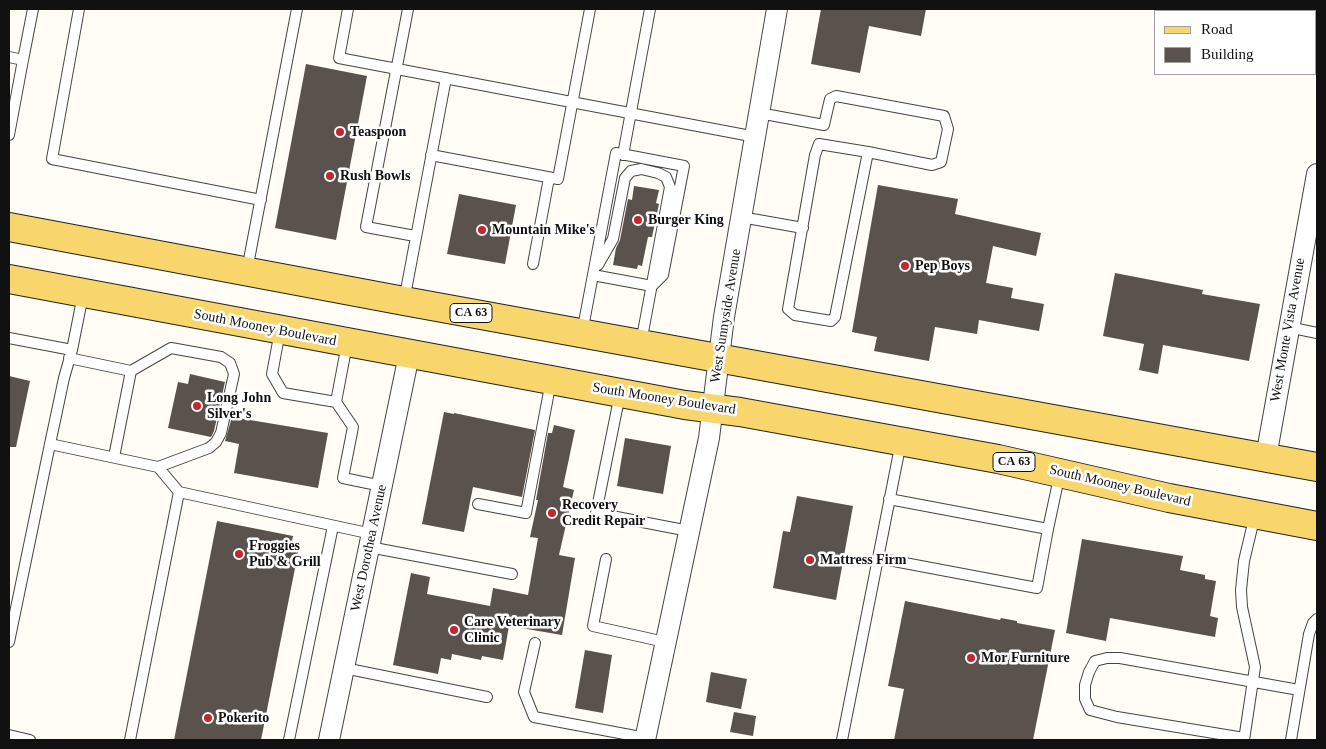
<!DOCTYPE html>
<html>
<head>
<meta charset="utf-8">
<style>
  body { margin:0 }
  #map { position:relative; width:1326px; height:749px; overflow:hidden; background:#fffdf5; font-family:"Times New Roman",serif }
  canvas { display:block }
  .frame { position:absolute; inset:0; border:10px solid #111; pointer-events:none }
  .legend { position:absolute; left:1154px; top:10px; width:162px; height:65px; box-sizing:border-box; background:#fff; border:1px solid #a0a0a0; margin:0; padding:6px 9px; list-style:none; font-size:15px; color:#111 }
  .legend li { display:flex; align-items:center; gap:10px; height:25px }
  .legend b { width:25px; border:1px solid #a0a0a0 }
</style>
</head>
<body>
<div id="map">
<canvas width="1326" height="749"></canvas>
<div class="frame"></div>
<ul class="legend">
<li><b style="height:6px;background:#f9d66b"></b>Road</li>
<li><b style="height:14px;background:#5a524d"></b>Building</li>
</ul>
</div>
<script>
const g = document.querySelector('canvas').getContext('2d');
g.lineJoin = 'round';
function fill(path, color) {
  g.fillStyle = color;
  g.fill(path, 'evenodd');
}
function poly(rows) {
  const path = new Path2D();
  for (const r of rows) {
    path.moveTo(r[0], r[1]);
    for (let i = 2; i < r.length; i += 2) path.lineTo(r[i], r[i + 1]);
  }
  return path;
}
function strokePath(path, color, width, dash) {
  g.strokeStyle = color;
  g.lineWidth = width;
  g.lineCap = dash ? 'butt' : 'round';
  g.setLineDash(dash || []);
  g.stroke(path);
}
function label(font, color, halo, rows, align = 'center') {
  g.font = font + ' "Times New Roman",serif';
  g.lineWidth = 5;
  g.setLineDash([]);
  g.textBaseline = 'middle';
  g.strokeStyle = halo;
  g.fillStyle = color;
  for (const [text, x, y, turn = 0] of rows) {
    g.save();
    g.translate(x, y);
    g.rotate((+turn || 0) * Math.PI / 180);
    g.textAlign = isNaN(turn) ? turn : align;
    if (halo) g.strokeText(text, 0, 0);
    g.fillText(text, 0, 0);
    g.restore();
  }
}
const building = poly([
  [821,9,926,9,921,36,869,26,860,73,811,64],
  [306,64,367,76,336,240,275,228],
  [878,185,958,199,955,214,1041,233,1036,256,993,246,986,283,1013,288,1011,298,1044,304,1039,331,979,320,977,334,935,327,929,361,874,351,877,337,852,332],
  [634,186,659,190,656,203,659,204,652,237,648,237,642,266,638,265,637,269,613,265,616,248,620,240,628,199,632,200],
  [459,194,516,205,505,264,447,254],
  [1115,273,1203,290,1202,294,1260,304,1249,361,1163,345,1158,374,1139,370,1144,344,1103,336],
  [190,374,225,382,214,431,211,437,168,428,178,382,188,384],
  [9,376,30,381,16,447,9,447],
  [444,412,454,414,454,413,535,430,522,497,473,487,464,532,422,524],
  [232,417,328,433,318,488,234,473,239,444,225,441],
  [554,425,575,430,563,487,574,490,559,555,575,558,562,635,509,626,503,660,482,656,481,660,452,654,451,660,441,658,438,674,393,665,411,573,430,577,427,594,490,606,493,588,528,595,538,538,530,537,538,500,536,500,548,433,552,433],
  [625,438,671,446,663,494,617,486],
  [797,496,853,506,836,600,773,588,783,531,790,532],
  [217,521,293,536,291,546,299,548,261,740,174,740],
  [1082,539,1183,556,1180,570,1205,575,1205,579,1216,581,1210,616,1218,618,1215,637,1110,618,1106,641,1066,633],
  [905,601,1000,620,1001,618,1017,621,1017,623,1055,630,1033,740,894,740,904,689,888,686],
  [585,650,612,655,603,713,575,708],
  [711,672,747,679,741,709,706,702],
  [734,712,756,716,753,736,730,732]
]);
const service = poly([
  [79,9,52,159,261,200],
  [348,9,339,58,756,137],
  [408,9,366,227,415,236],
  [1191,9,1193,11],
  [1315,41,1317,41],
  [9,57,23,60,9,135],
  [23,60,33,9],
  [759,113,824,125,830,99,836,96,944,116,948,129,941,162,932,165,868,152,819,144,815,155,788,309,795,315,831,321,835,317,868,152],
  [431,155,558,179,590,9],
  [623,155,650,9],
  [741,217,803,228],
  [533,264,549,178],
  [598,265,613,239,625,178,631,171,641,169,658,173,666,177,670,187,641,343],
  [247,270,297,9],
  [593,275,652,286],
  [83,295,72,350,64,378,50,444,158,467,179,492,372,534],
  [404,301,446,78],
  [1288,327,1317,333],
  [280,331,272,374,283,393,336,402,353,427,343,478,382,486],
  [582,333,616,153,684,166,663,275,652,286],
  [9,338,72,350],
  [69,358,131,371,114,457],
  [131,371,171,348,221,357,230,363,234,374,221,433,216,442,209,448,158,467],
  [620,394,596,513,689,531],
  [336,402,347,344],
  [478,504,526,513,551,381],
  [1048,529,1060,473],
  [369,547,512,574],
  [878,558,1037,588,1048,529,889,499],
  [606,559,593,626,665,642],
  [9,642,50,444],
  [535,643,524,692,534,717,646,738],
  [344,668,487,697],
  [9,735,30,740],
  [1244,738,1117,717,1090,710,1085,699,1085,685,1089,672,1095,661,1107,658,1120,658,1299,690],
  [130,740,179,492],
  [289,740,333,526],
  [842,740,901,442],
  [1244,740,1255,667,1242,607,1241,590,1244,561,1255,515],
  [1291,740,1309,634,1313,623,1317,619]
]);
const minor = poly([
  [1266,457,1317,174],
  [329,740,409,355],
  [645,740,709,438,724,317,777,9]
]);
const primary = poly([
  [9,227,404,301,1317,467],
  [9,279,685,405,740,412,998,459,1169,498,1317,526]
]);
const markers = [
  [340,132,5,"#c4262e"],
  [330,176,5,"#c4262e"],
  [638,220,5,"#c4262e"],
  [482,230,5,"#c4262e"],
  [905,266,5,"#c4262e"],
  [197,406,5,"#c4262e"],
  [552,513,5,"#c4262e"],
  [239,554,5,"#c4262e"],
  [810,560,5,"#c4262e"],
  [454,630,5,"#c4262e"],
  [971,658,5,"#c4262e"],
  [208,718,5,"#c4262e"]
];
const shields = [
  [471,313,42],
  [1014,462,42]
];
const shieldNames = [
  ["CA 63",471,313],
  ["CA 63",1014,462]
];
const poiNames = [
  ["Teaspoon",350,132],
  ["Rush Bowls",340,176],
  ["Burger King",648,220],
  ["Mountain Mike's",492,230],
  ["Pep Boys",915,266],
  ["Long John",207,398],
  ["Silver's",207,414],
  ["Recovery",562,505],
  ["Credit Repair",562,521],
  ["Froggies",249,546],
  ["Pub & Grill",249,562],
  ["Mattress Firm",820,560],
  ["Care Veterinary",464,622],
  ["Clinic",464,638],
  ["Mor Furniture",981,658],
  ["Pokerito",218,718]
];
const streetNames = [
  ["West Sunnyside Avenue",726,316,-81],
  ["South Mooney Boulevard",265,328,11],
  ["West Monte Vista Avenue",1288,330,-80],
  ["South Mooney Boulevard",664,399,9],
  ["South Mooney Boulevard",1120,486,13],
  ["West Dorothea Avenue",369,548,-78]
];
fill(building, '#5a524d');
strokePath(service, '#444', 12);
strokePath(minor, '#444', 22);
strokePath(primary, '#222', 30);
strokePath(service, '#fff', 10);
strokePath(minor, '#fff', 20);
strokePath(primary, '#f9d66b', 28);
for (const [x, y, r, color] of markers) {
  const dot = new Path2D();
  dot.arc(x, y, r, 0, 2 * Math.PI);
  g.fillStyle = color;
  g.fill(dot);
  strokePath(dot, '#fff', 2);
}
for (const [x, y, w] of shields) {
  const box = new Path2D();
  box.roundRect(x - w / 2, y - 9.5, w, 19, 4);
  g.fillStyle = '#fff';
  g.fill(box);
  strokePath(box, '#111', 1);
}
label('bold 12px', '#111', null, shieldNames);
label('bold 14px', '#111', '#fff', poiNames, 'left');
label('14px', '#111', '#fff', streetNames);
</script>
</body>
</html>
